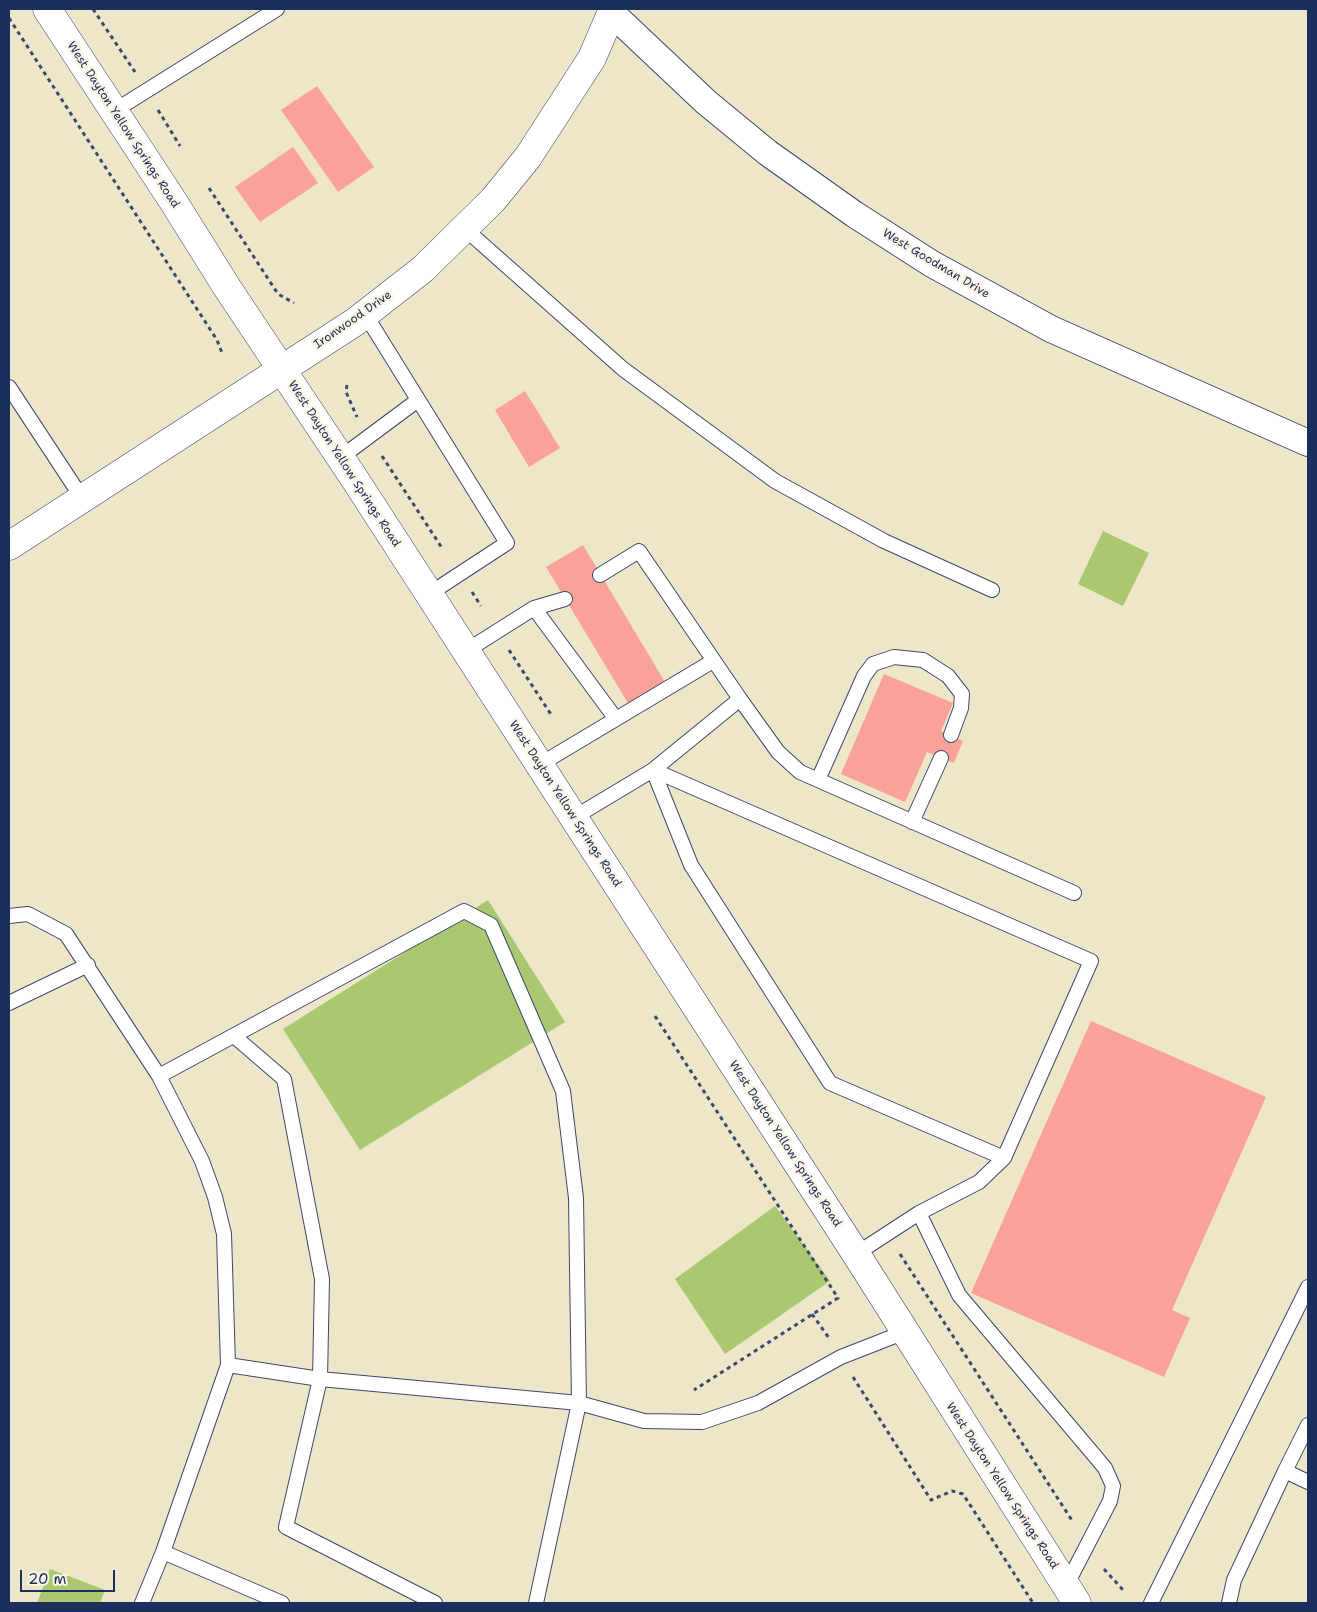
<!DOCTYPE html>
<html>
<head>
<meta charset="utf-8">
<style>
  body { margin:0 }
  #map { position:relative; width:1317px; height:1612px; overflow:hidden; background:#ede6c8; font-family:"Shantell Sans",sans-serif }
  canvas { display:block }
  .frame { position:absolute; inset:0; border:10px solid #1b2f5e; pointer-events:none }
  .scale { position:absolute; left:20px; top:1570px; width:95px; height:22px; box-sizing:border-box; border:2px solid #1b2f5e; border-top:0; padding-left:6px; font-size:15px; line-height:18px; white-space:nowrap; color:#1b2f5e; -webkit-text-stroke:4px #fcf5e5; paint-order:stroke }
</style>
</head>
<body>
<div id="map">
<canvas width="1317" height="1612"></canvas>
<div class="frame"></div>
<div class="scale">20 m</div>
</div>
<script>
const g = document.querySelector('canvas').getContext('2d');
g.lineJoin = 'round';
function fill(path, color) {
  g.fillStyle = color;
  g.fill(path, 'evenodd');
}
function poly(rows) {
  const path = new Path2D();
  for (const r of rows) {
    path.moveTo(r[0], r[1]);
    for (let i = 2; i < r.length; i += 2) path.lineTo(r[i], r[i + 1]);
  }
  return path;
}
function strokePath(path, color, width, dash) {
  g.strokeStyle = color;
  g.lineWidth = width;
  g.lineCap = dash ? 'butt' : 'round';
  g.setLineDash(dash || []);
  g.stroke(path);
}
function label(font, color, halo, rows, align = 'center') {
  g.font = font + ' "Shantell Sans",sans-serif';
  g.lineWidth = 5;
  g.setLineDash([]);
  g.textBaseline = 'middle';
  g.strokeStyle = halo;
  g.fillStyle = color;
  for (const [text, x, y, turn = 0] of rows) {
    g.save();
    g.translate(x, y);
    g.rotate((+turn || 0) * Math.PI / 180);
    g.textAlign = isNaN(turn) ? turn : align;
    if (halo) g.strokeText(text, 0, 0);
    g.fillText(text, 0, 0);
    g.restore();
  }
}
const green = poly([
  [1103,531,1149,553,1123,606,1078,584],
  [488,900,565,1022,360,1150,283,1029],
  [775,1206,830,1281,725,1354,675,1279],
  [50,1569,105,1590,100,1603,37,1603]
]);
const building = poly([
  [317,86,374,167,338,192,281,110],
  [293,147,318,183,260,222,235,187],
  [525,391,560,448,529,467,495,410],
  [583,545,665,682,628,703,546,567],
  [884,674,953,703,941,731,963,741,954,763,927,752,905,802,841,774],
  [1091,1021,1266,1097,1172,1310,1190,1318,1164,1377,971,1293]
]);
const path = poly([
  [93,9,135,72],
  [9,18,217,340,222,353],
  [158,110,180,146],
  [209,188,278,294,294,303],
  [347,385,346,392,357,417],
  [382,456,442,548],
  [472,592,481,606],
  [509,650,552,716],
  [655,1016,838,1298,694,1390],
  [900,1254,1073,1522],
  [812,1314,829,1338],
  [853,1377,931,1500,952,1491,963,1494,1033,1603],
  [1104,1569,1123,1590]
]);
const service = poly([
  [114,111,277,9],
  [464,228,623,369,775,481,884,541,992,590],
  [365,314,507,543,429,594],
  [9,387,82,498],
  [340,458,418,400],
  [600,575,639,551,740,699],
  [534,608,616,719],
  [466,651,534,608,565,599],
  [539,765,713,661],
  [653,770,1091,961,1004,1158,979,1182,919,1213,856,1254],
  [653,770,691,865,830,1083,1004,1158],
  [818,780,864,676,873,664,894,657,923,660,948,676,962,694,961,708,951,735],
  [573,818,653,770,740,699,778,752,800,772,1074,893],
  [912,822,941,758],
  [9,916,28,914,66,934,159,1076,202,1161,215,1197,224,1234,228,1365],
  [9,1003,88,965],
  [234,1036,284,1079,322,1279,320,1379,286,1527,435,1603],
  [159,1076,464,911,491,925,563,1091,576,1198,579,1403,320,1379,228,1365,163,1552,282,1603],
  [919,1213,959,1295,1105,1468,1113,1486,1110,1501,1066,1586],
  [1308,1425,1285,1471,1308,1482],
  [142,1603,163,1552],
  [536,1603,579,1403,644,1421,702,1422,758,1403,841,1357,905,1332],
  [1151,1603,1308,1287],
  [1229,1603,1234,1580,1285,1471]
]);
const minor = poly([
  [612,9,618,19,706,102,768,153,854,214,932,264,1051,329,1308,443]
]);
const tertiary = poly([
  [9,546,355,322,423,269,493,200,528,157,592,58,613,9]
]);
const secondary = poly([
  [47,9,173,201,228,289,356,481,856,1254,1077,1603]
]);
const streetNames = [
  ["West Dayton Yellow Springs Road",123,125,57],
  ["West Goodman Drive",936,264,31],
  ["Ironwood Drive",353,320,-35],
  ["West Dayton Yellow Springs Road",344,464,57],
  ["West Dayton Yellow Springs Road",565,804,57],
  ["West Dayton Yellow Springs Road",785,1144,57],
  ["West Dayton Yellow Springs Road",1002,1486,57]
];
fill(green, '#aac870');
fill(building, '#faa198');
strokePath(service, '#3a4a6e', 16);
strokePath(minor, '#3a4a6e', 28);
strokePath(tertiary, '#3a4a6e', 29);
strokePath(secondary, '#3a4a6e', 29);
strokePath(path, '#3a4a6e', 3, [4, 4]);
strokePath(service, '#fff', 14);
strokePath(minor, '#fff', 26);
strokePath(tertiary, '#fff', 28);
strokePath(secondary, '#fff', 28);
label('12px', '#1b2f5e', '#fcf5e5', streetNames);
</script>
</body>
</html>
